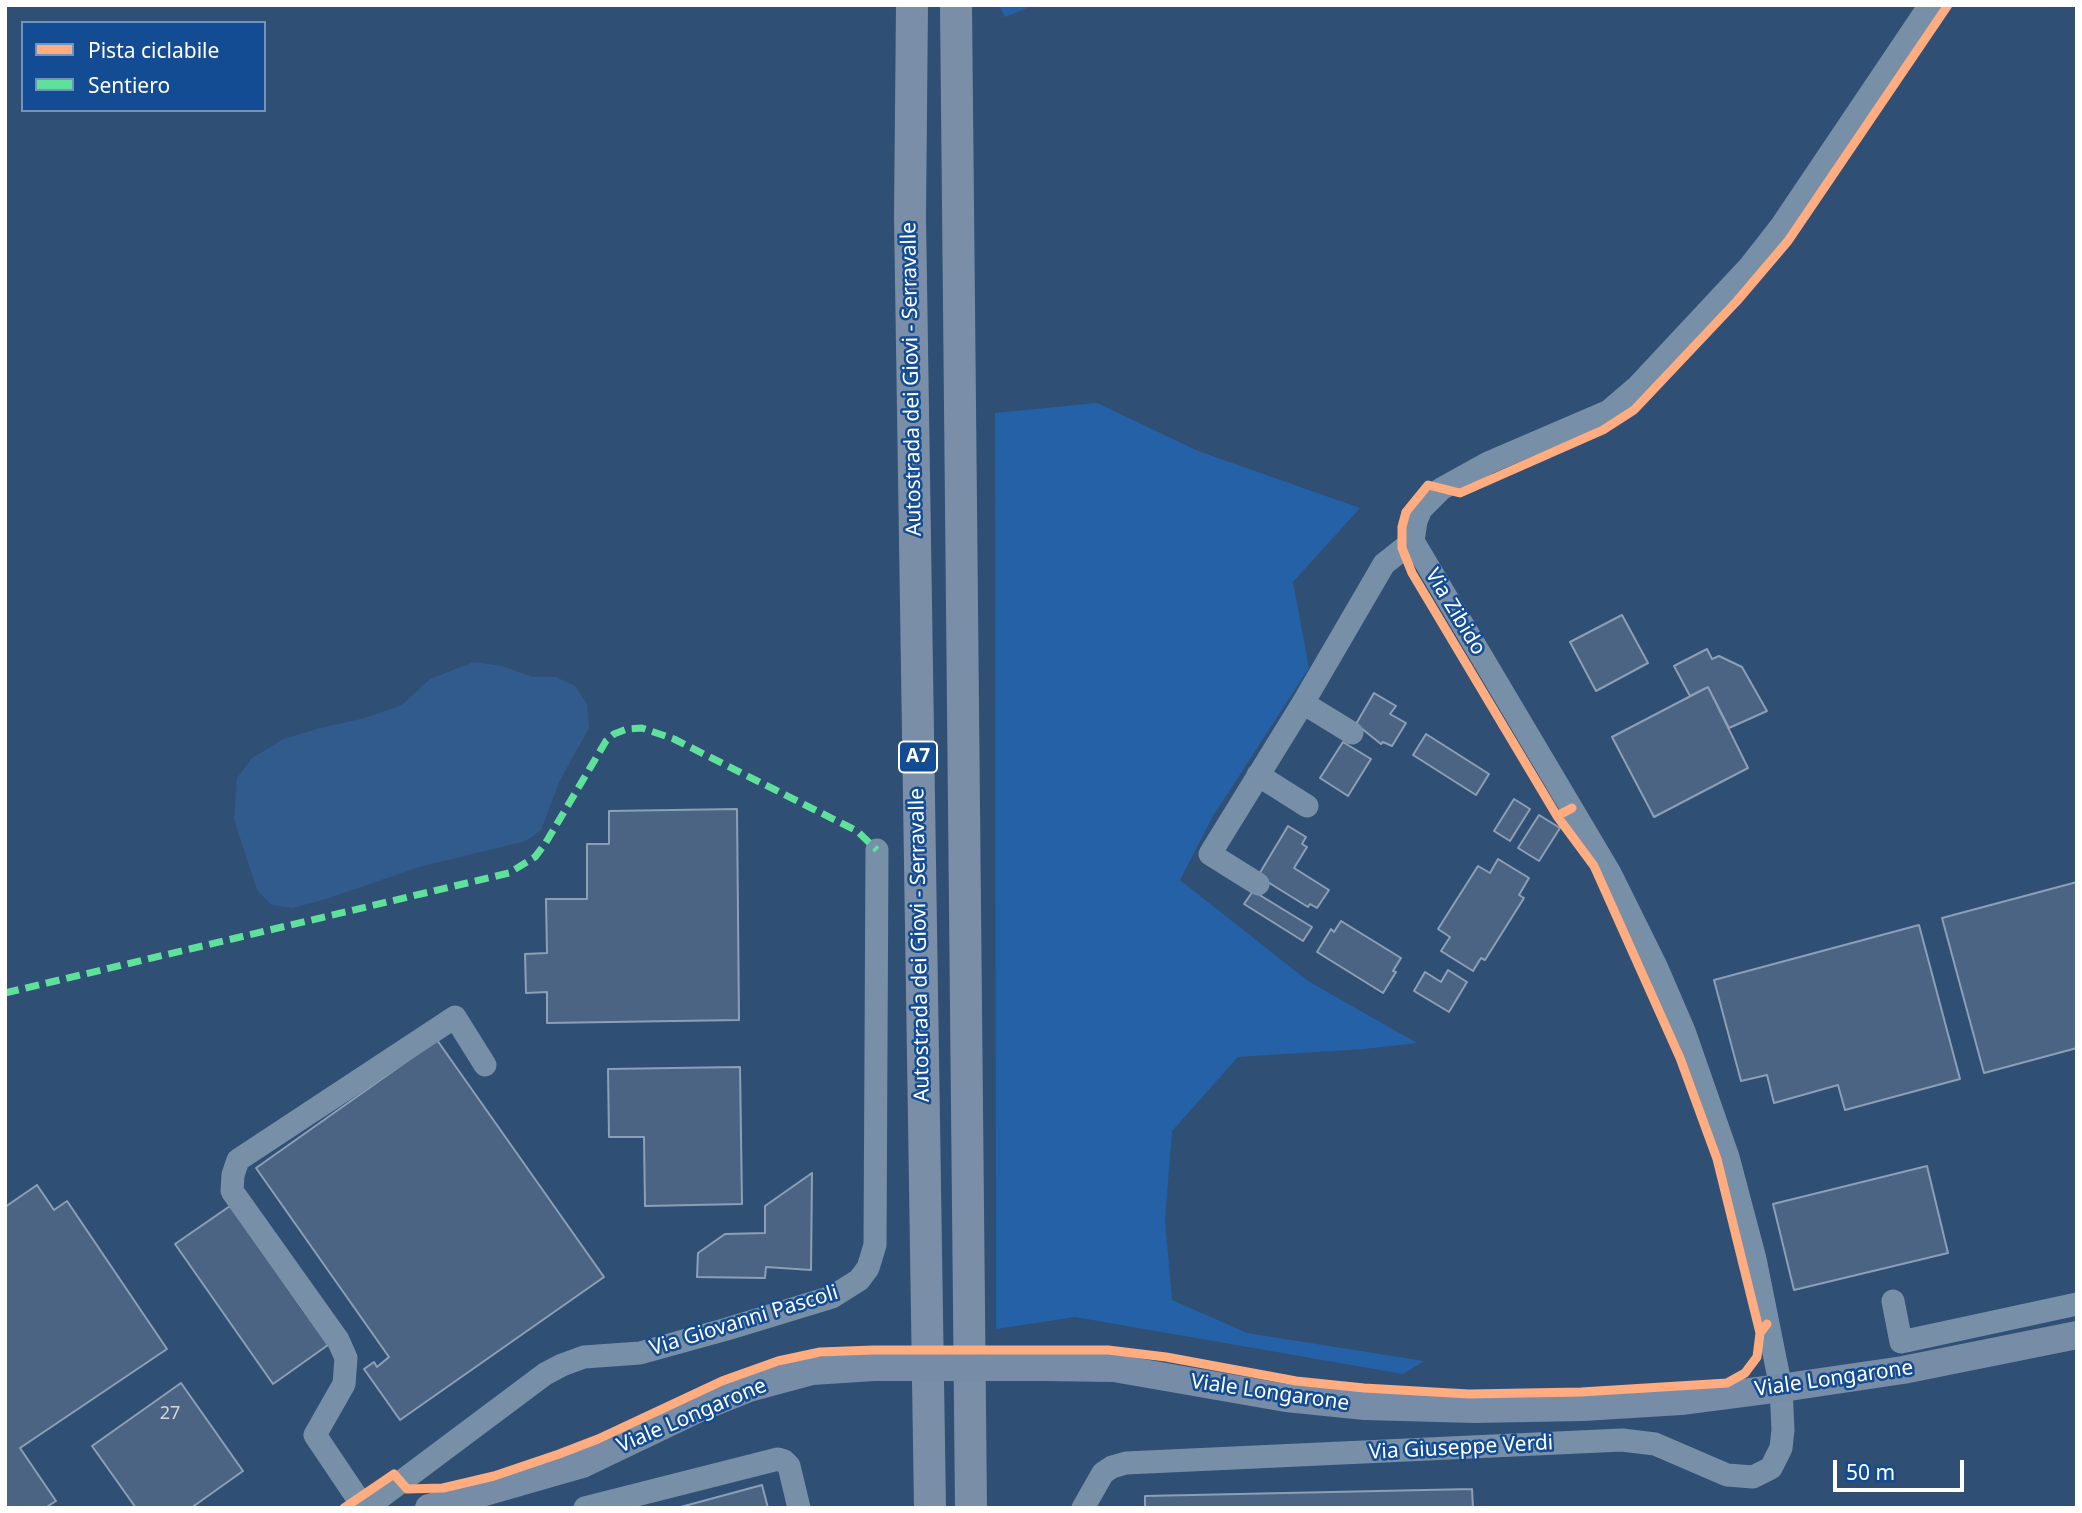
<!DOCTYPE html>
<html>
<head>
<meta charset="utf-8">
<style>
  body { margin:0 }
  #map { position:relative; width:2082px; height:1513px; overflow:hidden; background:#304f75; font-family:"Noto Sans",sans-serif }
  canvas { display:block }
  .frame { position:absolute; inset:0; border:7px solid #fff; pointer-events:none }
  .legend { position:absolute; left:21px; top:21px; width:245px; height:91px; box-sizing:border-box; background:#134c92; border:2px solid #7194be; margin:0; padding:9px 12px; list-style:none; font-size:21px; color:#fff }
  .legend li { display:flex; align-items:center; gap:14px; height:35px }
  .legend b { width:35px; border:2px solid #7194be }
  .scale { position:absolute; left:1833px; top:1460px; width:131px; height:32px; box-sizing:border-box; border:4px solid #fff; border-top:0; padding-left:9px; font-size:21px; line-height:24px; white-space:nowrap; color:#fff; -webkit-text-stroke:5px #134c92; paint-order:stroke }
</style>
</head>
<body>
<div id="map">
<canvas width="2082" height="1513"></canvas>
<div class="frame"></div>
<ul class="legend">
<li><b style="height:9px;background:#ffac80"></b>Pista ciclabile</li>
<li><b style="height:9px;background:#60e19b"></b>Sentiero</li>
</ul>
<div class="scale">50 m</div>
</div>
<script>
const g = document.querySelector('canvas').getContext('2d');
g.lineJoin = 'round';
function fill(path, color) {
  g.fillStyle = color;
  g.fill(path, 'evenodd');
}
function poly(rows) {
  const path = new Path2D();
  for (const r of rows) {
    path.moveTo(r[0], r[1]);
    for (let i = 2; i < r.length; i += 2) path.lineTo(r[i], r[i + 1]);
  }
  return path;
}
function strokePath(path, color, width, dash) {
  g.strokeStyle = color;
  g.lineWidth = width;
  g.lineCap = dash ? 'butt' : 'round';
  g.setLineDash(dash || []);
  g.stroke(path);
}
function label(font, color, halo, rows, align = 'center') {
  g.font = font + ' "Noto Sans",sans-serif';
  g.lineWidth = 5;
  g.setLineDash([]);
  g.textBaseline = 'middle';
  g.strokeStyle = halo;
  g.fillStyle = color;
  for (const [text, x, y, turn = 0] of rows) {
    g.save();
    g.translate(x, y);
    g.rotate((+turn || 0) * Math.PI / 180);
    g.textAlign = isNaN(turn) ? turn : align;
    if (halo) g.strokeText(text, 0, 0);
    g.fillText(text, 0, 0);
    g.restore();
  }
}
const green = poly([
  [999,5,1034,5,1005,17],
  [1097,403,1198,451,1360,508,1293,582,1309,668,1213,816,1180,880,1308,981,1417,1043,1364,1049,1238,1057,1172,1131,1165,1221,1172,1300,1247,1333,1424,1361,1403,1374,1075,1317,996,1329,995,413]
]);
const water = poly([
  [474,662,502,666,532,677,556,677,575,686,587,704,589,728,559,782,541,830,526,841,419,867,326,899,292,908,272,905,257,890,234,819,237,778,252,758,284,739,320,728,365,718,402,705,430,679]
]);
const building = poly([
  [1622,615,1648,663,1596,691,1570,642,1622,615],
  [1707,649,1712,659,1719,656,1742,667,1767,711,1729,728,1708,687,1690,696,1674,666,1707,649],
  [1708,687,1748,768,1654,817,1612,737,1708,687],
  [1374,693,1396,706,1390,714,1406,723,1392,746,1383,742,1381,744,1356,724,1374,693],
  [1426,734,1489,774,1476,795,1413,755,1426,734],
  [1343,742,1371,759,1348,796,1320,778,1343,742],
  [1514,799,1530,809,1510,841,1494,831,1514,799],
  [737,809,739,1020,547,1023,547,992,526,993,525,954,547,953,546,899,587,899,587,844,609,844,609,811,737,809],
  [1539,815,1560,828,1539,861,1518,848,1539,815],
  [1288,826,1306,837,1302,844,1307,847,1294,868,1329,890,1317,908,1310,904,1308,907,1258,876,1288,826],
  [1498,859,1529,878,1519,895,1524,898,1485,960,1481,958,1473,971,1441,951,1450,937,1438,929,1478,866,1490,873,1498,859],
  [2077,882,2077,1048,1984,1073,1942,918,2077,882],
  [1253,891,1312,927,1303,941,1244,904,1253,891],
  [1341,921,1401,958,1393,971,1396,972,1383,993,1317,952,1331,929,1334,932,1341,921],
  [1919,925,1960,1079,1845,1110,1838,1085,1774,1103,1767,1075,1741,1081,1714,980,1919,925],
  [1448,970,1467,982,1449,1012,1414,991,1425,972,1441,982,1448,970],
  [437,1040,604,1277,400,1420,364,1369,374,1362,377,1367,389,1357,256,1168,437,1040],
  [740,1067,742,1204,645,1206,644,1137,609,1137,608,1069,740,1067],
  [1927,1166,1948,1253,1794,1290,1773,1204,1927,1166],
  [812,1173,811,1270,766,1267,765,1278,697,1277,698,1253,725,1234,765,1233,765,1206,812,1173],
  [37,1185,54,1210,67,1201,167,1349,20,1448,56,1501,45,1508,5,1508,5,1207,37,1185],
  [230,1206,328,1345,273,1384,175,1244,230,1206],
  [181,1383,243,1471,191,1508,136,1508,92,1446,181,1383],
  [762,1485,768,1508,677,1508,762,1485],
  [1472,1489,1473,1508,1145,1508,1145,1496,1472,1489]
]);
const minor = poly([
  [1303,703,1352,733],
  [1258,775,1307,806],
  [1258,884,1210,854,1303,703,1384,564,1413,541],
  [1893,1301,1901,1342,2077,1304],
  [364,1508,315,1435,344,1384,346,1358,338,1340,232,1191,233,1175,238,1160,455,1017,485,1065],
  [366,1508,545,1374,562,1365,584,1357,640,1353,727,1329,832,1297,859,1280,868,1268,875,1245,877,850],
  [585,1508,778,1459,784,1461,789,1466,799,1508],
  [1083,1508,1103,1473,1112,1467,1126,1463,1622,1440,1655,1444,1727,1475,1753,1477,1771,1468,1781,1448,1783,1430,1781,1388,1755,1259,1728,1157,1684,1031,1656,966,1610,873,1413,541,1416,521,1421,509,1441,489,1488,463,1609,411,1637,387,1750,266,1782,225,1930,5]
]);
const major = poly([
  [1045,1367,1114,1368,1286,1398,1365,1406,1474,1409,1583,1407,1681,1401,1781,1388,1903,1370,2077,1335],
  [429,1508,582,1464,699,1408,749,1388,812,1371,874,1367]
]);
const highway = poly([
  [912,5,910,217,930,1508],
  [956,5,971,1508]
]);
const majorBridge = poly([
  [874,1367,1045,1367]
]);
const quiet = poly([
  [5,993,509,873,535,857,545,844,606,741,614,734,627,729,642,728,674,739,857,831,877,850]
]);
const cycleway = poly([
  [1572,808,1557,816,1412,573,1402,548,1402,527,1406,512,1428,485,1460,493,1603,430,1634,410,1737,301,1788,241,1948,5],
  [1557,816,1594,866,1680,1058,1717,1159,1760,1333],
  [344,1508,394,1474,407,1489,443,1488,494,1476,559,1454,598,1439,722,1381,778,1361,820,1352,873,1350,1108,1350,1166,1357,1296,1381,1364,1388,1469,1394,1581,1392,1727,1383,1745,1373,1757,1357,1760,1333,1767,1324]
]);
const numberNames = [
  ["27",170,1414]
];
const shields = [
  [918,757,38]
];
const shieldNames = [
  ["A7",918,757]
];
const streetNames = [
  ["Autostrada dei Giovi - Serravalle",912,379,-91],
  ["Via Zibido",1455,612,59],
  ["Autostrada dei Giovi - Serravalle",920,945,-91],
  ["Via Giovanni Pascoli",744,1321,-17],
  ["Viale Longarone",1834,1379,-8],
  ["Viale Longarone",1270,1393,8],
  ["Viale Longarone",692,1416,-23],
  ["Via Giuseppe Verdi",1461,1448,-3]
];
fill(green, '#2461a7');
fill(water, '#325b8d');
fill(building, '#4b6483');
strokePath(building, '#8d9fb6', 2);
strokePath(minor, '#788fa8', 23);
strokePath(major, '#778ca6', 28);
strokePath(highway, '#7a8fa7', 32);
strokePath(majorBridge, '#778ca6', 28);
strokePath(quiet, '#60e19b', 7, [14, 7]);
strokePath(cycleway, '#ffac80', 9);
label('18px', '#d2d8e0', null, numberNames);
for (const [x, y, w] of shields) {
  const box = new Path2D();
  box.roundRect(x - w / 2, y - 15.5, w, 31, 5);
  g.fillStyle = '#134c92';
  g.fill(box);
  strokePath(box, '#fff', 2);
}
label('bold 19px', '#fff', null, shieldNames);
label('21px', '#fff', '#134c92', streetNames);
</script>
</body>
</html>
